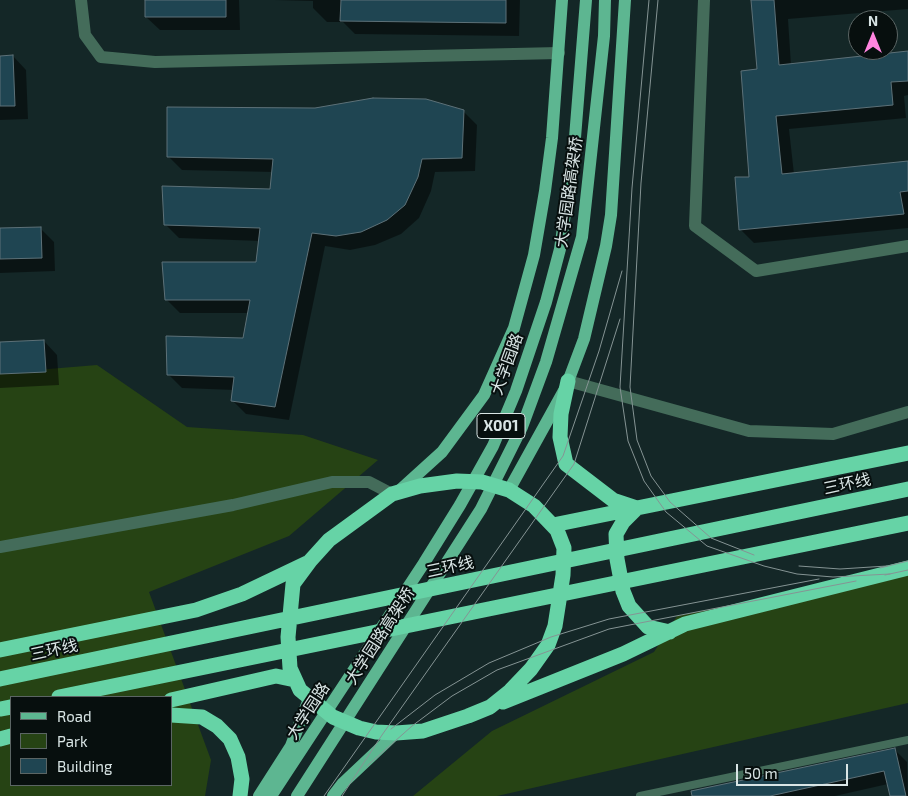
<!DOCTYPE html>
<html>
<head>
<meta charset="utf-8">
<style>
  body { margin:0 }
  #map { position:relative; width:908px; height:796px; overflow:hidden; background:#142727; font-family:"Exo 2",sans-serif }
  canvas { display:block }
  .legend { position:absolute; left:10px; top:696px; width:162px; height:90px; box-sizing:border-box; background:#070f0e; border:1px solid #5b6564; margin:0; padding:6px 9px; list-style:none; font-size:15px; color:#d9e5e5 }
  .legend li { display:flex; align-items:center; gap:10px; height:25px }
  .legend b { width:25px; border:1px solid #5b6564 }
  .north { position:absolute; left:848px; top:10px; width:50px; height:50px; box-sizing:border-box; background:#070f0e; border:1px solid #5b6564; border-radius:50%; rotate:0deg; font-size:14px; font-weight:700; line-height:20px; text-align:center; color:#d9e5e5 }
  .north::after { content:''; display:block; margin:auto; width:18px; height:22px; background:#ff85df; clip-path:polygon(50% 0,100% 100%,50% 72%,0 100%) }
  .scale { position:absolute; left:736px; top:764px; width:112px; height:22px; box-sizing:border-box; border:2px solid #d9e5e5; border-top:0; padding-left:6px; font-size:15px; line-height:18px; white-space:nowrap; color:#d9e5e5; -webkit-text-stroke:4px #070f0e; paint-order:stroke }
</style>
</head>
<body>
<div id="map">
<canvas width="908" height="796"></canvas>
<ul class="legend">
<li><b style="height:6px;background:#5db691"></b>Road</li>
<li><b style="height:14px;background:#264314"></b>Park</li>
<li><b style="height:14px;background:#1f4552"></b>Building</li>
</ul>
<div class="north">N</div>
<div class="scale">50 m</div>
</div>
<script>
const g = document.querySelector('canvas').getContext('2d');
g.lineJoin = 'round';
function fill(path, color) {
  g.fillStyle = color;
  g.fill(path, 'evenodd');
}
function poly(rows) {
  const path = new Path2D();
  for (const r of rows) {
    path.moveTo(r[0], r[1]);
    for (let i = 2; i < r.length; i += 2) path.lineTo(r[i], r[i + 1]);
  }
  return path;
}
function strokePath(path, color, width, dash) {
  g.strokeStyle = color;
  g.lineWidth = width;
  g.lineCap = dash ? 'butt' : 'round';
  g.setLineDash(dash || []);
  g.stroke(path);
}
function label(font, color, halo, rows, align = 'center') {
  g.font = font + ' "Exo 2","Noto Sans SC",sans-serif';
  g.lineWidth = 4;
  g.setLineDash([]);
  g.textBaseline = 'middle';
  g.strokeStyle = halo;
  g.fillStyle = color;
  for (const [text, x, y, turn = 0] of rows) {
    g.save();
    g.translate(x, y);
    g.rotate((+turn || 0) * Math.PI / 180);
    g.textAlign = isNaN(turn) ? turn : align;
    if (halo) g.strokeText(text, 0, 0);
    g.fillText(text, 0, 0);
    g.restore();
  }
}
const green = poly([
  [97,365,187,427,303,435,378,460,289,536,149,592,211,760,205,796,0,796,0,373],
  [11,697,171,697,171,785,11,785],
  [908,569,908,703,497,796,413,796,492,731,654,652,677,616]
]);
const shadow = poly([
  [146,0,239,0,240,30,160,30,146,17],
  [274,0,520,0,519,36,355,34,343,22,327,22,313,8,313,1],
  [752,0,908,0,908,9,788,19,791,65,908,52,908,95,904,96,906,118,789,129,794,174,908,162,908,228,754,243,740,229,751,178,759,70],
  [13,56,26,70,28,119,0,120,0,57],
  [463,111,477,125,475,171,435,172,431,191,419,218,401,234,375,245,350,250,325,246,289,420,246,414,232,400,234,390,182,388,168,374,244,340,249,313,180,313,166,299,257,264,260,241,179,238,165,224,271,190,273,172,182,170,168,156],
  [40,228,54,242,55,271,0,273,0,230],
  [44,341,57,355,59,385,0,388,0,343],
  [895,750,907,762,908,796,891,796,888,784,835,796,707,796]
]);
const building = poly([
  [145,0,226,0,226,17,145,17,145,0],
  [341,0,506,0,506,23,340,21,341,0],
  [751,0,774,0,779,65,908,51,908,81,891,82,893,105,776,116,782,174,908,161,908,191,900,192,904,214,739,230,735,177,749,177,741,71,757,69,751,0],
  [13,55,15,106,0,106,0,56,13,55],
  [373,98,426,99,464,110,462,158,422,159,418,177,405,205,387,220,361,232,336,236,312,233,275,407,231,401,234,377,167,375,166,336,243,338,250,300,165,300,162,262,256,262,260,228,164,225,162,186,270,189,273,159,167,157,167,107,315,108,373,98],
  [41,227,42,258,0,259,0,228,41,227],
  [44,340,46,372,0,374,0,342,44,340],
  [895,748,906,796,890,796,884,771,770,796,692,796,691,791,895,748]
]);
const lane = poly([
  [640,796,908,740]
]);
const street = poly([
  [81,0,85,35,101,57,155,62,559,53],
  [704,0,695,226,756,271,908,246],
  [568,381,749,431,833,434,908,412],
  [0,547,233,505,332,482,369,482,392,494]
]);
const primary = poly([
  [509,490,566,387,584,339,606,246,611,215,625,0],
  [399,491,442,452,484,395,514,328,534,255,545,191,552,138,562,0],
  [259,796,291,746,309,699],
  [271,796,424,563,460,505,493,446,516,391,546,302,560,249,574,150,586,0],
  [297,796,481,509,522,427,546,362,582,237,604,36,605,0],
  [333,796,343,783,396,733]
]);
const highway = poly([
  [568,381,561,414,560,437,566,464,613,500,637,508,623,522,616,534,617,559,623,591,629,606,648,627,670,632],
  [457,481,482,482,509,490,534,506,557,530,564,548,563,575,555,626,548,645,531,669,510,691,490,707,468,716,423,731,396,733,376,732,359,728,333,717,300,690,290,668,288,637,293,584,310,561,329,540,392,494,420,486,457,481],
  [553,525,908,453],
  [0,650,196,610,242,594,307,563],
  [0,679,908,489],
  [59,697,908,523],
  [171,700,276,676,295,680],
  [503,702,623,654,685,624,908,568],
  [0,709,11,707],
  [171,715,202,717,217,726,230,739,238,757,242,779,240,796],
  [0,739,11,736]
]);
const tram = poly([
  [649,0,632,188,620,387,628,441,644,481,666,512,707,546,764,566,797,574,833,577,890,574],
  [658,0,641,183,630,387,637,440,651,476,670,502,711,538,754,555],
  [799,566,840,569,887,566],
  [880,568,908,561],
  [885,575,908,570],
  [391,729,435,695,489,663,551,637,609,619,819,579],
  [367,766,412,726,452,696,497,670,609,629,856,581],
  [324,796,563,456,599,351,622,271],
  [342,796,382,735,574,464,620,319]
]);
const shields = [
  [501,426,48]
];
const shieldNames = [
  ["X001",501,426]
];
const streetNames = [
  ["大学园路高架桥",569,192,-82],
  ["大学园路",507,364,-70],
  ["三环线",847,484,-12],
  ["三环线",450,567,-12],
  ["大学园路高架桥",380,636,-57],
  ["三环线",54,650,-12],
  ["大学园路",308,711,-57]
];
fill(green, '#264314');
fill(shadow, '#0007');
fill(building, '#1f4552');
strokePath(building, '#5d7178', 1);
strokePath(lane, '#446c5a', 8);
strokePath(street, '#446c5a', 12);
strokePath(primary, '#5db691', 12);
strokePath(highway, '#66d3a6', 15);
strokePath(tram, '#859494', 1);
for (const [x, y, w] of shields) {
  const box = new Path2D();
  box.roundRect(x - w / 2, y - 12.5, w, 25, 4);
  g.fillStyle = '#070f0e';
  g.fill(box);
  strokePath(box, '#d9e5e5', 1);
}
label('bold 15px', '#d9e5e5', null, shieldNames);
label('16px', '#d9e5e5', '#070f0e', streetNames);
</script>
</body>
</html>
